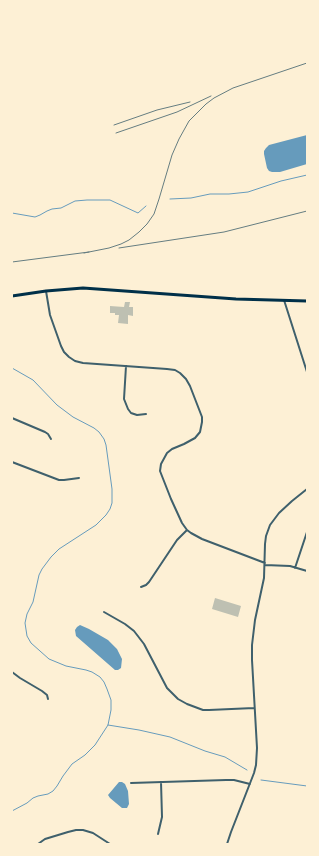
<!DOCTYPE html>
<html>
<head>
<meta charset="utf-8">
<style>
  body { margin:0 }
  #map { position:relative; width:319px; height:856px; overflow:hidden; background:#fdf0d5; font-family:"IBM Plex Sans",sans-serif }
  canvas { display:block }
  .frame { position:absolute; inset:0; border:13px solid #fdf0d5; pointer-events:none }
</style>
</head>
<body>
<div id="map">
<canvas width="319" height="856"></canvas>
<div class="frame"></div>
</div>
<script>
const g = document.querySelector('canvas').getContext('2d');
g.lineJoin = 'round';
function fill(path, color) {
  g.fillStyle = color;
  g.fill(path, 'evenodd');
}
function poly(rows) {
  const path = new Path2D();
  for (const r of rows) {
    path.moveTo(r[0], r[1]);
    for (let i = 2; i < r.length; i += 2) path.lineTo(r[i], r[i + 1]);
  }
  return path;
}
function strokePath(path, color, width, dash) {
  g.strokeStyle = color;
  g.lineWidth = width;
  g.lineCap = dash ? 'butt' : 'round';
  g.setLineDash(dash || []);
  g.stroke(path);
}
const water = poly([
  [307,135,307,164,280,172,272,172,269,171,267,168,264,154,264,151,266,148,269,145],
  [80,625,89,629,108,640,117,649,122,659,121,668,118,670,115,670,76,636,75,630,77,627],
  [119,782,122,782,125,784,128,791,129,804,127,808,122,808,110,798,108,795]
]);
const stream = poly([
  [170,199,191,198,210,194,229,194,248,192,281,181,307,175],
  [12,213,35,217,40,215,47,211,52,209,61,208,75,201,87,200,110,200,138,213,146,206],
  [12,368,33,380,57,405,73,417,94,428,99,432,104,439,106,445,112,489,112,503,110,509,106,515,96,525,59,549,51,557,42,569,39,575,33,602,27,614,25,623,27,636,31,643,49,659,66,666,86,670,92,672,100,677,104,682,107,689,111,700,111,710,108,725,95,745,85,755,72,764,63,776,57,786,53,791,48,794,38,796,33,798,27,803,12,811],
  [108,725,139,730,170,737,205,751,225,757,247,770],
  [261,780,307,786]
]);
const building = poly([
  [125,302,130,302,129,307,133,307,133,316,128,315,128,324,118,323,119,315,115,315,115,313,110,313,110,306,124,307],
  [215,598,241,606,238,617,212,609]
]);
const minor = poly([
  [46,291,50,315,61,346,64,352,69,357,75,361,83,363,167,369,175,370,180,373,186,379,190,386,202,417,202,422,200,432,195,438,184,444,172,449,167,453,161,464,160,471,171,499,182,523,187,530,191,533,202,539,265,563],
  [284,300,307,372],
  [126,366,124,399,128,409,131,413,137,415,146,414],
  [12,418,45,432,48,434,51,439],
  [12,462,59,480,64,480,79,478],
  [265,565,290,566,307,571],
  [295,568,307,532],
  [141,587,146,585,149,582,177,540,187,530],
  [104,612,125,624,134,631,144,644,167,688,178,699,187,704,203,710,209,710,254,708],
  [12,672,20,678,42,691,47,695,48,699],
  [131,783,226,780,234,780,250,784],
  [158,834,162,817,161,782],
  [38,844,45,839,68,832,76,830,83,830,93,833,110,844],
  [227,844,231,832,254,773,256,765,257,748,252,660,252,645,255,620,264,578,265,544,266,536,270,525,279,513,292,501,307,489]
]);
const secondary = poly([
  [12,296,46,291,83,288,236,299,307,301]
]);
const rail = poly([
  [114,125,157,110,190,102],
  [116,133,177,112,211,96],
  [119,248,224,232,307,211],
  [84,253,109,248,121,244,129,240,139,232,147,224,154,214,159,199,172,155,179,139,189,121,206,104,214,98,233,88,307,63],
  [12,262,89,252]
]);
fill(water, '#669bbc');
strokePath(stream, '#669bbc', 1);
fill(building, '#bec0b2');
strokePath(minor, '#3f606c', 2);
strokePath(secondary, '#003049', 3);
strokePath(rail, '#657d81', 1);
</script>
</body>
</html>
